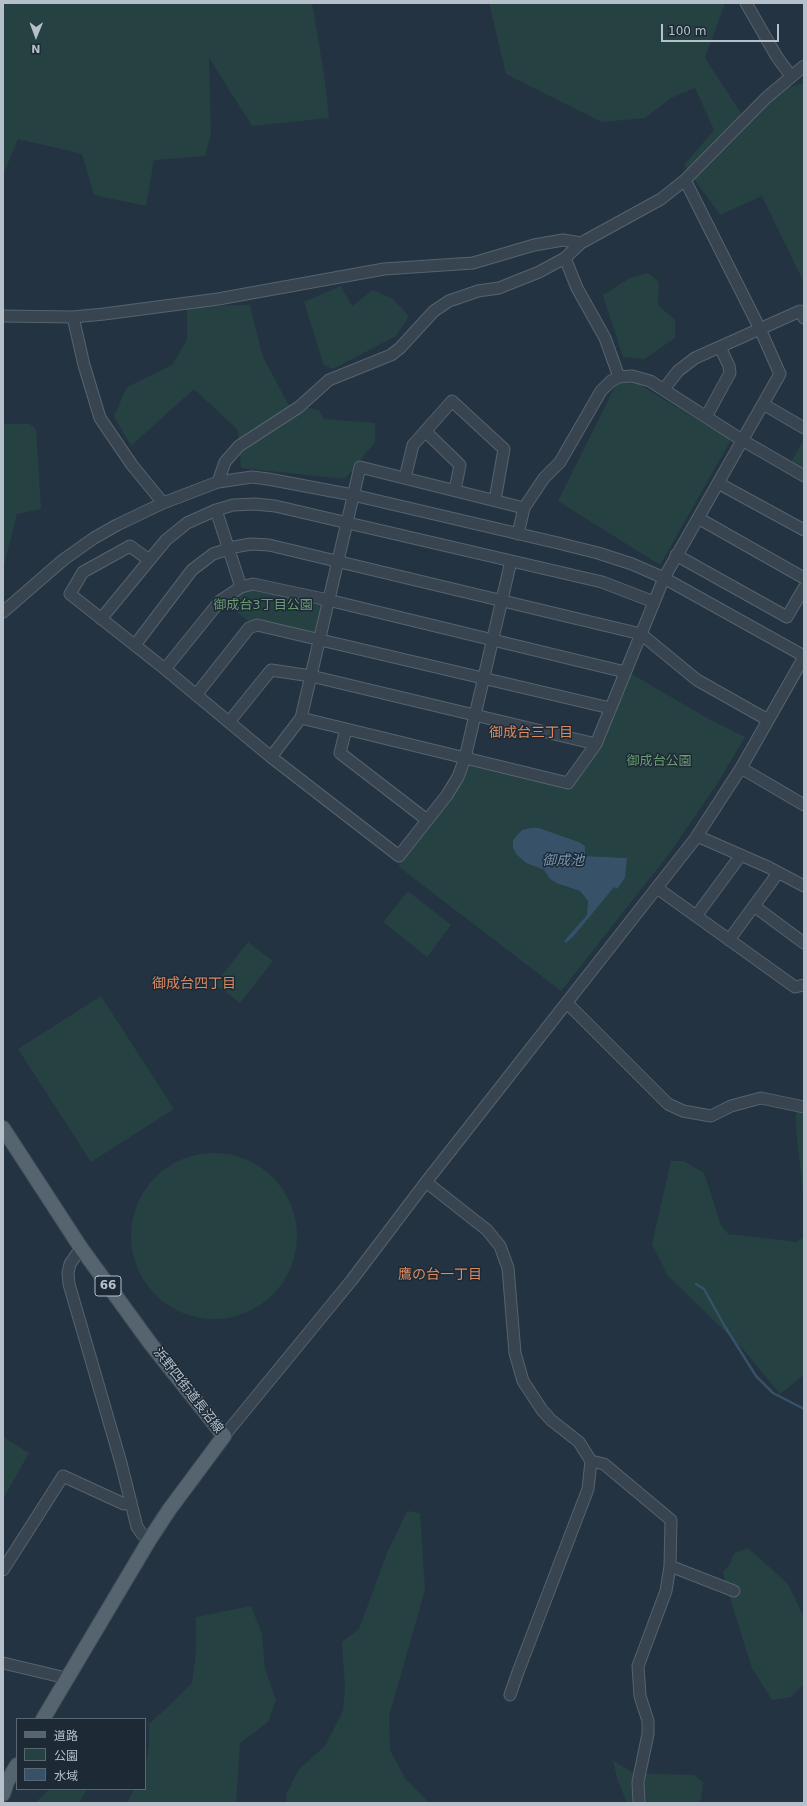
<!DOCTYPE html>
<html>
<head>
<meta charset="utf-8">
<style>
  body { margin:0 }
  #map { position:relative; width:807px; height:1806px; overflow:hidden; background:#243341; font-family:"DejaVu Sans","Noto Sans JP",sans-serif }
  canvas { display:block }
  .frame { position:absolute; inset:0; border:4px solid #b5c0cb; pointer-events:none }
  .legend { position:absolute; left:16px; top:1718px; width:130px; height:72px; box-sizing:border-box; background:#1d2a36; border:1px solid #5a6672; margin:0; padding:5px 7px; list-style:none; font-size:12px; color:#b5c0cb }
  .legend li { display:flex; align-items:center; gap:8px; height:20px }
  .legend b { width:20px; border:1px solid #5a6672 }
  .north { position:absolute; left:16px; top:16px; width:40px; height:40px; -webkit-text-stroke:3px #1d2a36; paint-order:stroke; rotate:181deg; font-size:11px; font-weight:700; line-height:16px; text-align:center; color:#b5c0cb }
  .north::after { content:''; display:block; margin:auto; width:14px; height:18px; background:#b5c0cb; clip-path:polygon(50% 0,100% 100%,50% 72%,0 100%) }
  .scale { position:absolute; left:661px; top:24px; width:118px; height:18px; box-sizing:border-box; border:2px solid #b5c0cb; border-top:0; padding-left:5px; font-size:12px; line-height:14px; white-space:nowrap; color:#b5c0cb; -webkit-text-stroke:3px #1d2a36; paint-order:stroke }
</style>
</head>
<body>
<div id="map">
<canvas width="807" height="1806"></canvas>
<div class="frame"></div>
<ul class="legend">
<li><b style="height:5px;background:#566470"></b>道路</li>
<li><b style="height:11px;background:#264142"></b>公園</li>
<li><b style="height:11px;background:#375168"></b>水域</li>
</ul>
<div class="north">N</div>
<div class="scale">100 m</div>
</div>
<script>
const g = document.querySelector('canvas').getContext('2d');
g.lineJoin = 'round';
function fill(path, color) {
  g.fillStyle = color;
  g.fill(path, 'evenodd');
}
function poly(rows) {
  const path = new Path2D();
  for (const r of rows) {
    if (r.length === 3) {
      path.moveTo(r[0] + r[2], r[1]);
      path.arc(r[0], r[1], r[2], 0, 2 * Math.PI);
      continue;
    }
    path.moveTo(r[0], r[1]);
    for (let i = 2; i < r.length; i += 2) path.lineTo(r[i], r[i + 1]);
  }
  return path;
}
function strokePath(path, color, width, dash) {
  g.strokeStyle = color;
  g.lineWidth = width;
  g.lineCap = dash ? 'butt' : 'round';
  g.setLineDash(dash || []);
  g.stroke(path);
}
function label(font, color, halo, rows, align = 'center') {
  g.font = font + ' "DejaVu Sans","Noto Sans JP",sans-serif';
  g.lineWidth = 3;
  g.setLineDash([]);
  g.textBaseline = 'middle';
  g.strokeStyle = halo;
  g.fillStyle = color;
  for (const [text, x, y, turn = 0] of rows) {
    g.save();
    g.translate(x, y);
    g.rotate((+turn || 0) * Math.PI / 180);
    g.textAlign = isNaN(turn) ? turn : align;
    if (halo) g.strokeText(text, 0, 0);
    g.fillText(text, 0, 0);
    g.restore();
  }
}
const green = poly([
  [3,3,312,3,324,74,329,118,252,126,209,58,211,134,205,156,154,160,146,206,94,195,82,154,18,139,3,175],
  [489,3,725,3,705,58,748,124,782,89,804,83,804,283,762,196,720,215,684,165,714,130,695,88,671,98,645,118,602,122,506,74],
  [648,273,659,282,658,305,675,320,675,338,645,359,623,357,603,295,630,278],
  [341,286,352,306,373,290,393,299,409,316,396,336,333,369,324,365,304,302],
  [250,305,263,357,288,404,319,410,324,419,375,423,375,442,345,479,241,468,238,430,194,389,131,446,114,416,127,387,172,365,187,340,187,306],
  [637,383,731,440,660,565,558,501,616,384],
  [3,424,30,424,36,429,41,509,17,514,3,569],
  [804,439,804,472,790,464],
  [252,587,320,601,322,606,316,633,311,635,250,622,224,602],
  [630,673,707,718,745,737,717,784,669,854,561,991,399,867,400,859,466,766,471,763,568,787],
  [531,828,539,828,579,842,585,846,584,856,627,858,625,878,617,889,614,886,573,937,566,943,564,941,587,915,588,901,580,891,561,886,550,879,544,870,526,863,517,855],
  [408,891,451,925,427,957,383,922],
  [248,942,273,961,240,1003,215,984],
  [101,996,174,1109,91,1162,18,1049],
  [804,1102,804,1202,796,1129,796,1107],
  [214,1236,83],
  [671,1161,684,1161,704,1173,721,1225,728,1234,796,1242,804,1237,804,1375,780,1394,743,1349,668,1276,652,1244],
  [3,1437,29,1453,3,1499],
  [407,1511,420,1513,425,1590,389,1716,390,1750,405,1778,429,1803,287,1803,286,1795,299,1769,325,1746,343,1711,345,1688,342,1642,359,1629,387,1553],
  [748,1548,788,1584,804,1617,804,1684,791,1697,772,1700,752,1668,726,1586,723,1572,729,1566,734,1553],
  [251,1606,262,1634,265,1669,276,1700,268,1722,240,1743,236,1803,127,1803,134,1789,145,1789,145,1767,149,1746,149,1724,171,1704,192,1683,196,1654,196,1617],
  [613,1760,633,1773,694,1775,703,1782,701,1799,698,1803,627,1803,617,1778],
  [49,1789,87,1789,79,1803,35,1803]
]);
const water = poly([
  [531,828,539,828,579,842,585,846,585,856,627,858,625,878,617,889,614,887,573,937,566,943,564,941,587,915,588,901,580,891,558,884,550,879,544,870,526,863,517,855,513,848,513,840,522,830]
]);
const stream = poly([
  [696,1284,704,1289,724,1325,756,1376,773,1393,804,1409]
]);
const minor = poly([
  [746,3,777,57,791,76],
  [565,258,577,288,605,338,619,377],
  [3,316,73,317,104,314,218,299,384,269,473,263,534,245,563,240,581,243],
  [73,317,84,365,100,418,132,465,163,503],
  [664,389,678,371,695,358,800,311,804,318],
  [763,404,804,428],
  [706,417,730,373,729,366,720,347],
  [425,431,460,465,455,490],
  [405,478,413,445,452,401,504,449,495,500],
  [218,482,225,462,239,446,299,407,329,380,391,355,400,348,434,311,449,301,478,291,499,288,539,272,565,258,581,243,661,199,685,180,766,98,804,66],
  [718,483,804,530],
  [216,510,241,587],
  [698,518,804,578],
  [518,534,524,508,544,478,560,462,601,391,611,381,619,377,632,376,650,381,742,440,804,476],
  [676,555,787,617,804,588],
  [149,560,130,546,83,572,70,594,165,669,271,757,399,856,447,795,458,777,465,758,511,561],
  [3,612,63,560,94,538,117,525,163,503,218,482,252,477,268,479,353,495,558,543,598,553,632,564,664,578,804,656],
  [101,619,166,540,187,523,216,510,233,505,255,504,275,506,602,582,654,602],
  [135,645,192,570,213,554,234,547,251,544,269,545,641,634,697,680,768,720],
  [165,669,220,601,241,587,253,584,328,600,625,672],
  [196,695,249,628,257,625,610,708],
  [301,718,568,783,596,744,664,578,780,374,760,329,685,180],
  [229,722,271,670,311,676,596,744],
  [346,729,340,753,427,820],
  [271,757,301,718,360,467,524,508],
  [741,768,804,805],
  [697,836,768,867,804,886],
  [657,888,795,987,804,985],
  [754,906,804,943],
  [696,916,741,855],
  [729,940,778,873],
  [567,1003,668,1104,683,1111,711,1116,731,1106,761,1098,804,1107],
  [426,1182,487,1230,500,1246,508,1268,515,1353,523,1381,542,1410,551,1420,579,1442,591,1461,588,1489,518,1672,510,1695],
  [81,1248,70,1264,68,1273,69,1284,121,1463,137,1527,142,1534,150,1539],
  [224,1436,351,1281,426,1182,695,839,741,768,804,657],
  [591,1461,604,1464,671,1520,670,1566,666,1591,638,1666,640,1696,648,1721,648,1734,638,1782,639,1803],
  [670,1566,734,1591],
  [3,1570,63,1476,124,1504,131,1502],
  [3,1663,66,1678]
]);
const major = poly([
  [3,1128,81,1248,150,1343,224,1436,169,1510,150,1539,43,1719],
  [3,1794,7,1782,17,1765]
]);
const shields = [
  [108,1286,26]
];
const shieldNames = [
  ["66",108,1286]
];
const parkNames = [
  ["御成台3丁目公園",263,606],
  ["御成台公園",659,762]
];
const streetNames = [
  ["浜野四街道長沼線",188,1391,52]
];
const neighbourhoodNames = [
  ["御成台三丁目",531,733],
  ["御成台四丁目",194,984],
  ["鷹の台一丁目",440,1275]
];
const waterNames = [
  ["御成池",563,861]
];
fill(green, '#264142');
fill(water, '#375168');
strokePath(stream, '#375168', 2.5);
strokePath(minor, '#56636e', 13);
strokePath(major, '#424e5a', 16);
strokePath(minor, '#384550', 11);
strokePath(major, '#566470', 14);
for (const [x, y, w] of shields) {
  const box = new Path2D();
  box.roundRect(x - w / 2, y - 10, w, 20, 3);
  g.fillStyle = '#1d2a36';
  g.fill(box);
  strokePath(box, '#b5c0cb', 1);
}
label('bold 12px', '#b5c0cb', null, shieldNames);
label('13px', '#6b9d72', '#1d2a36', parkNames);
label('13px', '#b5c0cb', '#1d2a36', streetNames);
label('14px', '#da8961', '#1d2a36', neighbourhoodNames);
label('italic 14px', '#7494af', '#1d2a36', waterNames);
</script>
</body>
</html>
